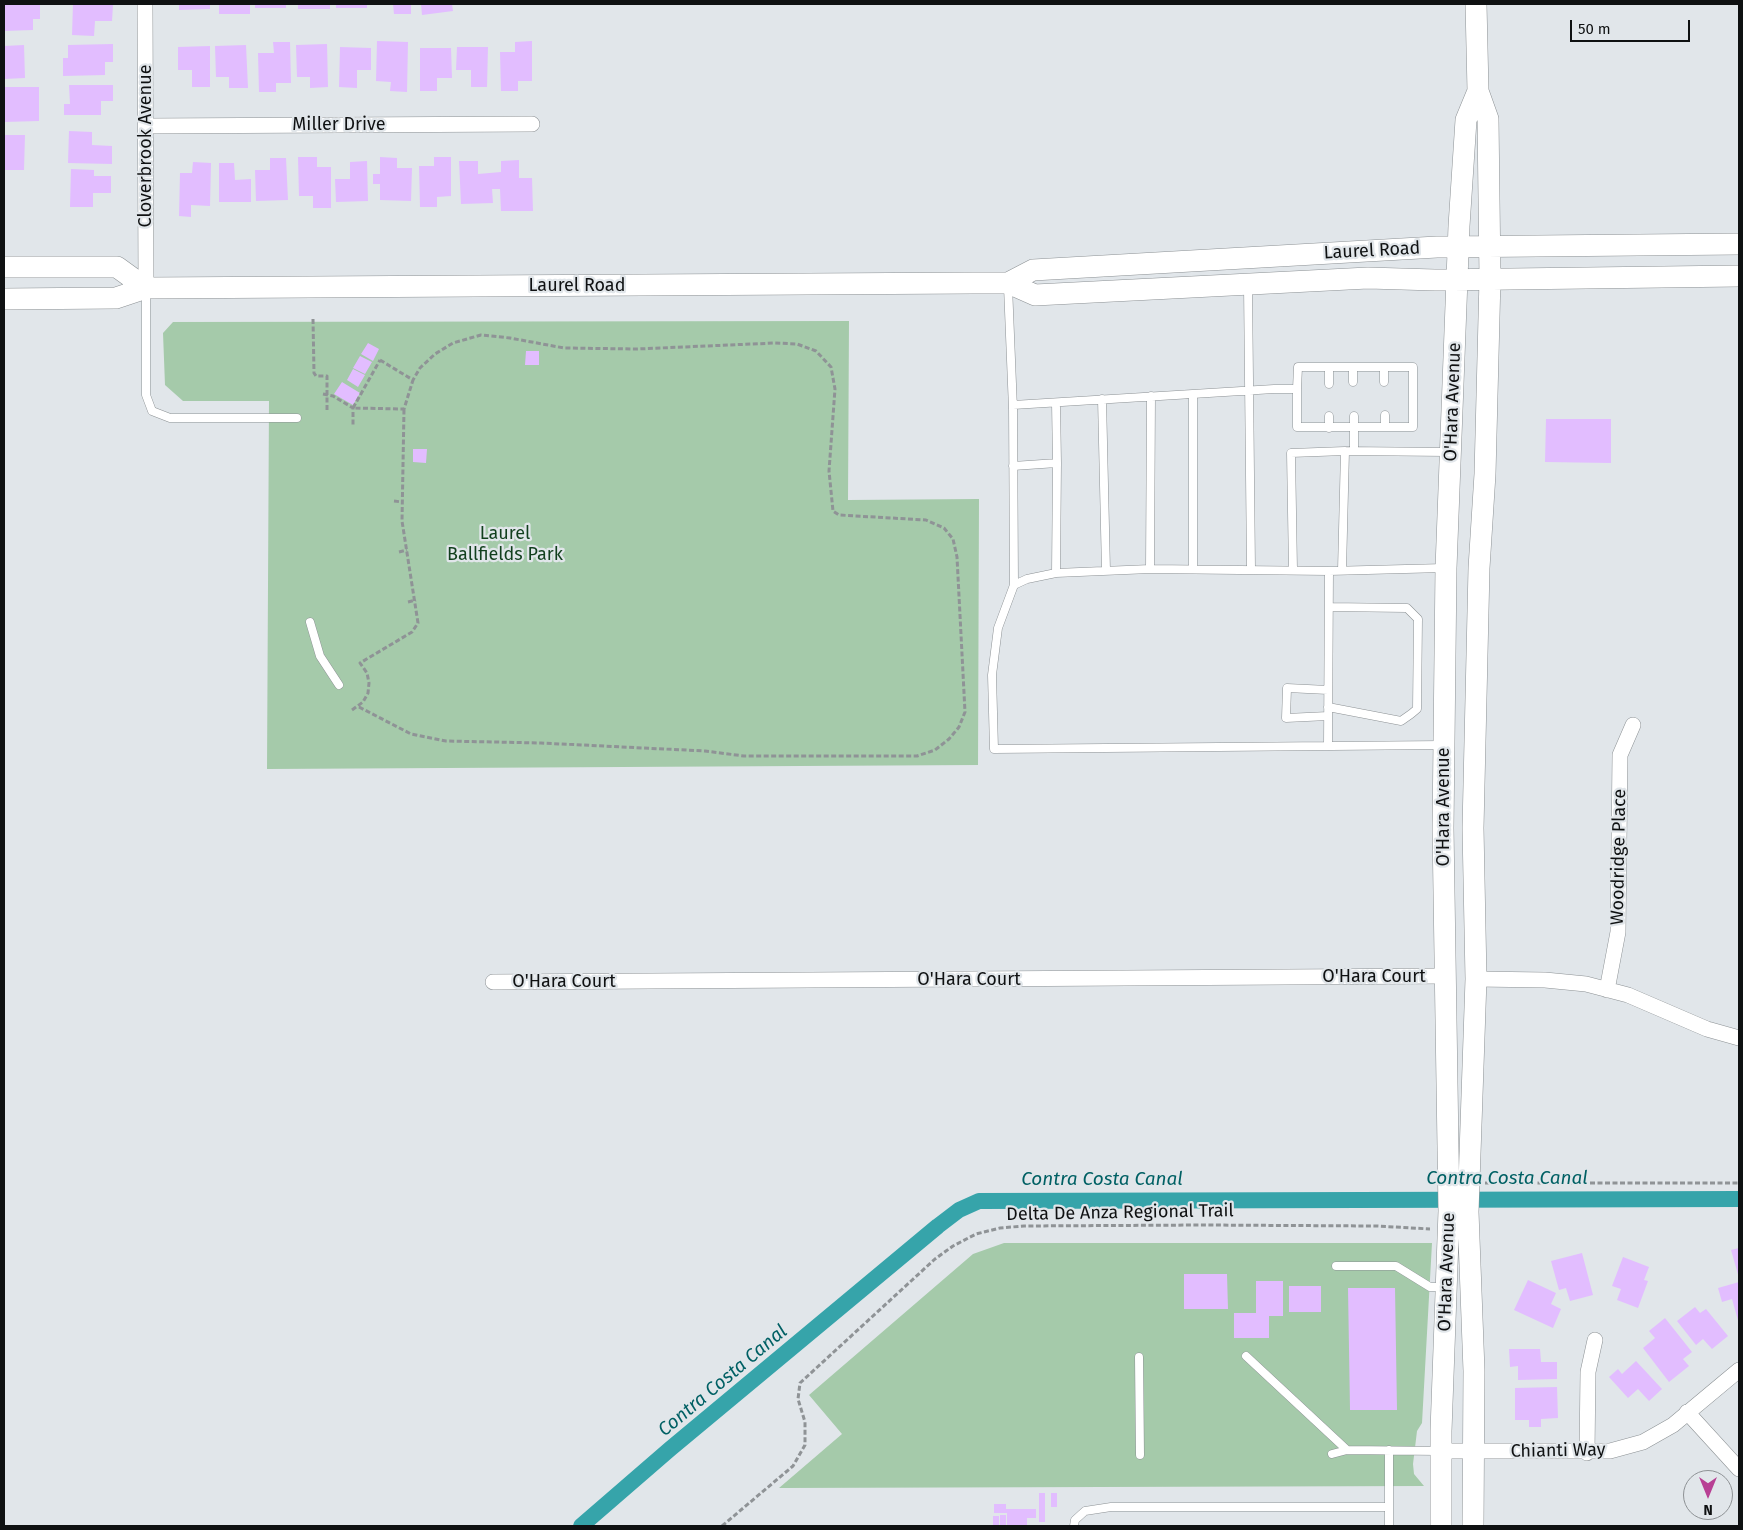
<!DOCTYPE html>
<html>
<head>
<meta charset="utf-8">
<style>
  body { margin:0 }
  #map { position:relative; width:1743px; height:1530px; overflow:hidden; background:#e1e6ea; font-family:"Fira Sans",sans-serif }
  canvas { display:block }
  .frame { position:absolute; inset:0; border:5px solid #0f1112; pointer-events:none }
  .north { position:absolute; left:1683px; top:1470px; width:50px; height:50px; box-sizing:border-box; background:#e1e6ea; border:1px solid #8d9194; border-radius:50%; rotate:180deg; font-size:14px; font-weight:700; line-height:20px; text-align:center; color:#0f1112 }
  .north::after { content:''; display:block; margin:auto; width:18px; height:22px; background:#b84094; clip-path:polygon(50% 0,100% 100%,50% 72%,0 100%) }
  .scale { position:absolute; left:1570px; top:20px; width:120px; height:22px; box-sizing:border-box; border:2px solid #0f1112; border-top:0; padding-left:6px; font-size:15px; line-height:18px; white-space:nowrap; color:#0f1112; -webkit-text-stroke:4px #e1e6ea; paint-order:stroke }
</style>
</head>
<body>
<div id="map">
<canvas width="1743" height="1530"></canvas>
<div class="frame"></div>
<div class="north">N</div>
<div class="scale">50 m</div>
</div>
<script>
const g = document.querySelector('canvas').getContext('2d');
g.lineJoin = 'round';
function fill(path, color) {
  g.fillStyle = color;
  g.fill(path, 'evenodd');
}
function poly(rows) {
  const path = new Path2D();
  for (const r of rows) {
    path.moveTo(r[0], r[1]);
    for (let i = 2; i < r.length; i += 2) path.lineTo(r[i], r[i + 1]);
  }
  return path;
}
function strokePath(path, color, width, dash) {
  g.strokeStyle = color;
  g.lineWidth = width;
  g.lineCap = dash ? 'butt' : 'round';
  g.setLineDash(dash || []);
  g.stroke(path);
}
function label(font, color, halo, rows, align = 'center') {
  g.font = font + ' "Fira Sans",sans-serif';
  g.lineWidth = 4.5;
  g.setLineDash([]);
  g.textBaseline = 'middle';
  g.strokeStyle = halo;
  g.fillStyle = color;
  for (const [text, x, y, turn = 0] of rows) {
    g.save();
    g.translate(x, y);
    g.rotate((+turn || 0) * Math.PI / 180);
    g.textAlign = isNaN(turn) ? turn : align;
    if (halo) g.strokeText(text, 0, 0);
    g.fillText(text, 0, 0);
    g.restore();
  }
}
const green = poly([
  [849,321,848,500,979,499,978,765,267,769,269,401,183,401,165,385,163,333,173,322],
  [1004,1243,1432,1243,1422,1423,1417,1431,1413,1464,1414,1474,1424,1486,779,1488,842,1434,809,1395,973,1254]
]);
const canal = poly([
  [581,1526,670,1449,938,1226,959,1210,979,1201,1739,1199]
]);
const building = poly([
  [4,4,40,4,40,19,33,19,33,30,4,31],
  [73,4,113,5,112,21,95,21,94,36,72,35],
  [179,4,210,4,210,9,179,10],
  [219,4,250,4,250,14,219,14],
  [255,4,286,4,286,8,255,8],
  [298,4,330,4,330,9,298,9],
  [336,4,367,4,367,8,336,8],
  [393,4,411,4,411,14,394,14],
  [421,4,452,4,453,11,422,15],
  [377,41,408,42,407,92,390,91,391,82,376,81],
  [532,41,532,81,518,81,518,91,501,91,500,52,515,52,515,42],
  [273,42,290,42,291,83,276,83,276,92,259,92,258,53,274,53],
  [113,44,113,62,105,62,105,75,63,76,63,58,68,58,68,45],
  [327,44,328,87,310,88,310,77,297,77,296,45],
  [24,45,25,78,4,79,4,46],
  [246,45,248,88,229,88,229,77,216,77,215,46],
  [210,46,210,87,192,87,192,70,178,70,178,47],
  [340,47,371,48,371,70,357,70,357,88,339,87],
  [457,47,488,47,487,87,471,87,471,70,456,70],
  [420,48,451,48,452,78,437,78,437,91,420,91],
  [69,85,113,85,113,101,101,101,101,115,64,115,64,104,70,104],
  [4,87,39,87,39,121,4,122],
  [69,131,92,132,92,145,112,146,112,164,68,163],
  [4,135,25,135,24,170,4,170],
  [298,157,317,157,317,167,331,167,331,208,313,208,313,196,299,196],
  [380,157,397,158,397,168,412,168,411,201,380,200,380,184,373,184,373,174,380,174],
  [434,157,451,157,451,196,437,197,437,207,420,207,419,166,434,166],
  [270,158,286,158,288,200,256,201,255,170,270,170],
  [519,160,519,178,532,178,533,211,501,211,500,189,492,189,493,203,461,204,459,161,478,161,478,174,501,172,501,161],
  [367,161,368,201,336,202,335,179,350,179,350,162],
  [193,162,211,163,210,206,191,205,191,217,179,216,180,173,192,173],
  [219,163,234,163,235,180,251,179,251,202,219,202],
  [71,169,94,170,94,176,111,176,111,193,93,193,93,207,70,207],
  [368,343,379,349,373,361,361,354],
  [526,351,539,351,539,365,525,365],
  [360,356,372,362,365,374,353,368],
  [353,369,365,375,358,387,347,380],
  [342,382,360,393,353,405,334,394],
  [1546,419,1611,419,1611,463,1545,462],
  [413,449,427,449,426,463,413,462],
  [1739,1248,1739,1278,1731,1250],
  [1582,1253,1593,1295,1570,1301,1566,1288,1559,1290,1551,1261],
  [1623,1257,1649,1267,1644,1280,1648,1281,1638,1308,1617,1300,1621,1289,1612,1286],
  [1184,1274,1227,1274,1228,1309,1184,1309],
  [1528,1280,1556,1293,1551,1304,1561,1309,1553,1328,1514,1310],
  [1256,1281,1283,1281,1283,1316,1269,1316,1269,1338,1234,1338,1234,1313,1256,1313],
  [1739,1282,1739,1324,1732,1299,1722,1302,1718,1288],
  [1289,1286,1321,1286,1321,1312,1289,1312],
  [1348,1288,1395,1288,1397,1410,1350,1410],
  [1695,1307,1700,1313,1706,1309,1728,1336,1712,1349,1703,1339,1696,1345,1677,1321],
  [1665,1318,1692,1352,1683,1359,1689,1366,1669,1382,1643,1348,1655,1338,1649,1331],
  [1509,1349,1540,1349,1541,1362,1557,1362,1557,1379,1518,1380,1518,1366,1510,1367],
  [1636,1361,1662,1389,1649,1401,1638,1389,1628,1398,1609,1377,1618,1369,1622,1374],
  [1557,1387,1558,1418,1541,1419,1541,1427,1529,1427,1529,1420,1515,1420,1515,1388],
  [1039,1493,1045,1493,1045,1522,1039,1522],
  [1051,1493,1057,1493,1057,1507,1051,1507],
  [994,1504,1006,1504,1006,1509,1036,1509,1036,1518,1027,1518,1027,1526,1007,1526,1007,1513,994,1513],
  [1000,1515,1006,1515,1006,1526,1000,1526],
  [993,1516,999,1516,999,1526,993,1526]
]);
const path = poly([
  [313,319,314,373,316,376,327,376,327,411],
  [380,360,413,380,404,409,353,408,380,360],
  [323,394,333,396,353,408,353,425],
  [394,501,402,502],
  [399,552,407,550],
  [408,602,416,600],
  [359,707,411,734,446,741,541,743,705,751,744,756,917,756,935,750,949,739,959,727,965,712,957,557,953,539,944,528,926,520,839,515,833,511,829,471,835,389,831,367,816,351,797,344,775,343,637,349,564,348,510,338,481,335,453,343,435,354,420,368,413,380],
  [352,710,363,702,368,693,369,683,367,673,360,663,412,632,418,623,402,521,404,409],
  [1485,1183,1739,1183],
  [722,1526,793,1466,805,1445,805,1422,798,1399,800,1383,935,1259,953,1246,976,1234,1000,1228,1024,1226,1203,1225,1377,1226,1430,1229]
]);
const service = poly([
  [1008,286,1013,409],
  [1248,286,1251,569],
  [146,291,146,395,152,411,170,418,297,418],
  [1329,367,1329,384],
  [1353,367,1353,382],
  [1384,367,1384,382],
  [1193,394,1193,569],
  [1102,399,1106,571],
  [1385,415,1385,427],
  [1329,416,1329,428],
  [1354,416,1354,451],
  [1013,466,1057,463,1056,403],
  [1150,569,1151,396],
  [1293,570,1291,453,1345,451],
  [1342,570,1345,451,1448,452],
  [1056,573,1057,463],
  [1014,585,1013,405,1274,389,1297,389,1297,427,1413,427,1413,367,1298,367,1297,389],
  [310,622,320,656,339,685],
  [1328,690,1287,688,1286,718,1328,716],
  [1328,707,1401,721,1411,714,1417,709,1418,619,1407,608,1329,607],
  [1443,745,994,749,992,675,998,628,1014,585,1027,579,1056,573,1150,569,1329,571,1444,568],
  [1328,746,1329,571],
  [1336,1266,1396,1266,1430,1287,1445,1287],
  [1246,1356,1347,1450],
  [1139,1357,1140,1455],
  [1332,1454,1347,1450,1439,1451],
  [1074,1526,1075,1520,1085,1511,1111,1507,1389,1507],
  [1389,1526,1389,1450]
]);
const minor = poly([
  [145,4,146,288],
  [146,126,532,124],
  [1476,979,1545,980,1586,984,1628,995,1707,1029,1739,1038],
  [493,982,1444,976],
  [1607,990,1618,932,1620,755,1633,725],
  [1687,1412,1739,1469],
  [1441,1451,1610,1451,1643,1442,1673,1425,1739,1370],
  [1587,1453,1588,1372,1595,1340]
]);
const secondary = poly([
  [4,267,117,267,146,288],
  [1008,283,1033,270,1437,247,1739,244],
  [4,299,116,298,146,288,973,283,1008,283,1035,295,1368,278,1435,280,1739,276],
  [1441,1526,1441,1431,1449,1211,1443,828,1446,568,1459,226,1466,120,1478,91],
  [1473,1526,1474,1371,1468,1212,1476,979,1473,828,1479,568,1485,474,1490,278,1488,119,1478,91,1476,4]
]);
const streetNames = [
  ["Miller Drive",339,125],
  ["Cloverbrook Avenue",146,146,-90],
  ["Laurel Road",1372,251,-3],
  ["Laurel Road",577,286],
  ["O'Hara Avenue",1453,402,-88],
  ["O'Hara Avenue",1444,807,-90],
  ["Woodridge Place",1619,857,-89],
  ["O'Hara Court",1374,977],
  ["O'Hara Court",969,980],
  ["O'Hara Court",564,982],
  ["Delta De Anza Regional Trail",1120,1213,-1],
  ["O'Hara Avenue",1447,1272,-88],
  ["Chianti Way",1558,1451,-1]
];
const parkNames = [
  ["Laurel",505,534],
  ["Ballfields Park",505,555]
];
const waterNames = [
  ["Contra Costa Canal",1507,1179],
  ["Contra Costa Canal",1102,1180],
  ["Contra Costa Canal",723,1381,-40]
];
fill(green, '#a5caaa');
strokePath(canal, '#36a4aa', 16);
fill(building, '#e2bdff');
strokePath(service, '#8c9194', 9);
strokePath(minor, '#8c9194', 16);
strokePath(secondary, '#8c9194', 22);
strokePath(path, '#8f9396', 3, [5, 2.5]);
strokePath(service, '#fff', 8);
strokePath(minor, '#fff', 15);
strokePath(secondary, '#fff', 21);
label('18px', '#0f1112', '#e1e6ea', streetNames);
label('18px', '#113f1d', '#e1e6ea', parkNames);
label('italic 19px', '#006064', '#e1e6ea', waterNames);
</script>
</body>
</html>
